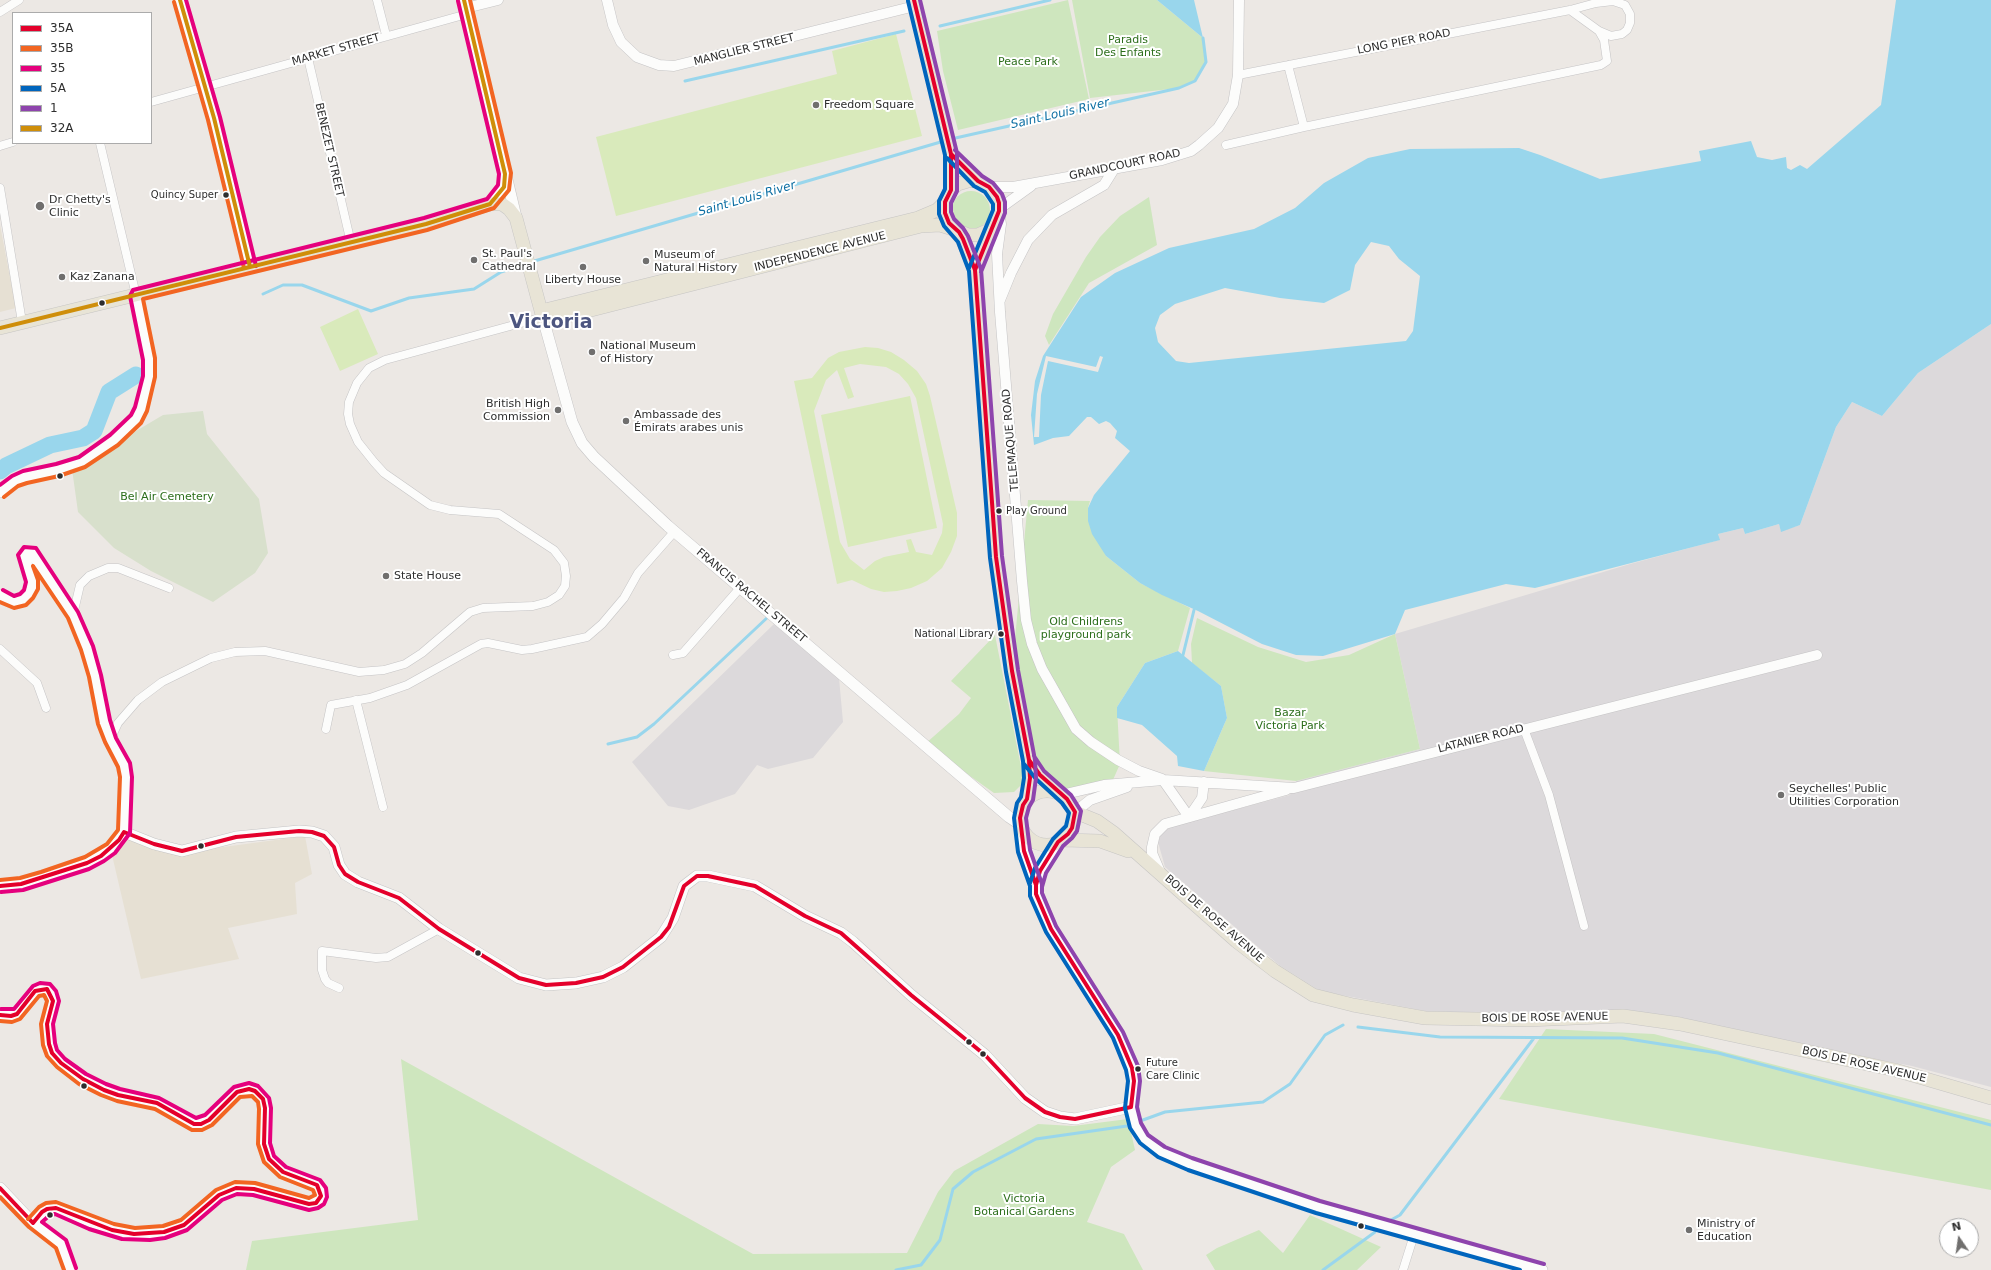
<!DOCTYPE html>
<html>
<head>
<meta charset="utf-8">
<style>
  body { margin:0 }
  #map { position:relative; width:1991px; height:1270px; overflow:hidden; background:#ece8e4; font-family:"DejaVu Sans",sans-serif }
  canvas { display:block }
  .legend { position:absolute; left:12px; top:12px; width:140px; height:132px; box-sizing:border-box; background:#fff; border:1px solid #ababab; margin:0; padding:5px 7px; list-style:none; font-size:12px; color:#2e2e2e }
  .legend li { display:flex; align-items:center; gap:8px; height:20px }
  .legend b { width:20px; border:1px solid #ababab }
  .north { position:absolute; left:1939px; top:1218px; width:40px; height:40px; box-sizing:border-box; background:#fff; border:1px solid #ababab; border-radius:50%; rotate:347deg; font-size:11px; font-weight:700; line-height:16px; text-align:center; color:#2e2e2e }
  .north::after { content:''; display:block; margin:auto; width:14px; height:18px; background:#706f6e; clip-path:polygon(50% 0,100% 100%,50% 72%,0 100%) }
</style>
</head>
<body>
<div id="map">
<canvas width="1991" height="1270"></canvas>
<ul class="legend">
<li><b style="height:5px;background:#e4002b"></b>35A</li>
<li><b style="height:5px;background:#f26522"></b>35B</li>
<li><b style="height:5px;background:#e5007d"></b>35</li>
<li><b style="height:5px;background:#0065bd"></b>5A</li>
<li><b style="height:5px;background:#8e44ad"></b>1</li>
<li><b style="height:5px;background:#cf8e09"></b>32A</li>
</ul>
<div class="north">N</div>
</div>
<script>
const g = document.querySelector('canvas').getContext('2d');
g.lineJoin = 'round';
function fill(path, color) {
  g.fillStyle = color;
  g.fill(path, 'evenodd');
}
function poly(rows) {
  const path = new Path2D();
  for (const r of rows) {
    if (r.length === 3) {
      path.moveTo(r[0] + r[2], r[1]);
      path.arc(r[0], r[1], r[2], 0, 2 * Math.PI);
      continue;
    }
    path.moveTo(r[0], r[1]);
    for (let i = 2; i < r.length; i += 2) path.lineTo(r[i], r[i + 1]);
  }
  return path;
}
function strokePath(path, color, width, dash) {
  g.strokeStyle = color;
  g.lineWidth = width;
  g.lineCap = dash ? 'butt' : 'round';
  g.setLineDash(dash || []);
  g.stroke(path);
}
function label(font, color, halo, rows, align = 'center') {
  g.font = font + ' "DejaVu Sans",sans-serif';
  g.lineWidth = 4;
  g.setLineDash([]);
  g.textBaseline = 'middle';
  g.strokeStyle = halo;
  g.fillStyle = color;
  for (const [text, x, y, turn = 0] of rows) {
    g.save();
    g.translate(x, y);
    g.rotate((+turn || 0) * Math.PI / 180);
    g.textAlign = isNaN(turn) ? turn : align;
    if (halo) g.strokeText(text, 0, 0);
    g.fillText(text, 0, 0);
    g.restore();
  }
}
const industrial = poly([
  [1991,324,1991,1087,1912,1066,1780,1041,1678,1017,1622,1010,1526,1015,1426,1011,1320,991,1279,965,1165,867,1158,842,1163,829,1290,795,1296,781,1420,749,1395,634,1630,564,1719,540,1718,534,1743,528,1745,534,1779,524,1781,531,1800,525,1836,427,1852,402,1882,416,1918,373],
  [774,624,839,678,843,722,813,758,768,769,757,765,735,794,689,810,668,806,632,762]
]);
const education = poly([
  [0,225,16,308,0,312],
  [305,836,312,874,295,883,297,914,228,928,239,959,141,979,112,855,127,837,169,851,216,848]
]);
const green = poly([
  [1068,0,1089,99,958,130,943,71,937,31],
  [1072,0,1157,0,1203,38,1206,62,1195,81,1179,88,1090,98],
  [971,210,19],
  [1149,197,1157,245,1089,283,1049,345,1045,336,1053,314,1086,257,1100,237,1120,216],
  [1028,500,1090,501,1088,508,1106,556,1140,583,1190,608,1178,651,1145,663,1117,707,1120,764,1112,782,1061,795,1029,760,1012,671],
  [1197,618,1258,647,1306,662,1349,655,1395,634,1420,749,1296,781,1204,771,1227,718,1221,686,1192,663,1191,644],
  [995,635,1024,782,1014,792,994,793,925,744,959,714,971,698,951,681],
  [1546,1029,1654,1034,1991,1120,1991,1190,1499,1099],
  [401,1059,753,1254,907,1253,938,1192,954,1171,1038,1124,1073,1126,1128,1119,1135,1150,1111,1167,1087,1222,1124,1234,1143,1270,246,1270,252,1241,418,1220],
  [1310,1215,1381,1247,1357,1270,1215,1270,1206,1255,1217,1248,1259,1230,1283,1253]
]);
const cemetery = poly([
  [203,411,207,434,259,499,268,553,255,573,213,602,151,571,114,548,78,512,72,469,163,415]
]);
const pitch = poly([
  [896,34,922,136,616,216,596,137,837,74,832,51],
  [358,309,378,354,340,371,320,327],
  [865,347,878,348,891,352,904,360,917,371,926,384,930,396,957,513,957,536,951,552,942,568,927,581,911,588,897,591,884,592,871,589,852,580,837,584,794,381,812,378,828,358,839,352],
  [860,364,886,367,899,374,908,384,916,398,943,524,942,533,932,555,916,552,911,539,906,540,909,552,884,557,875,561,864,570,850,559,840,542,814,411,826,380,837,370,848,399,854,397,844,368],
  [910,396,937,528,848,547,821,415]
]);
const water = poly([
  [1157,0,1194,0,1203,38],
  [1896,0,1991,0,1991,324,1918,373,1882,416,1852,402,1836,427,1800,525,1781,532,1779,524,1745,534,1743,528,1718,534,1720,540,1535,588,1506,584,1405,610,1395,634,1323,656,1296,655,1262,644,1198,611,1162,595,1140,583,1106,556,1092,534,1088,521,1088,508,1094,495,1130,451,1115,438,1117,431,1110,423,1106,421,1099,424,1091,417,1087,417,1069,436,1053,438,1034,445,1031,415,1035,381,1043,356,1081,297,1115,273,1169,248,1254,229,1295,208,1324,183,1368,158,1410,149,1519,148,1540,155,1600,179,1701,161,1699,151,1751,141,1757,157,1772,160,1786,157,1787,168,1791,170,1800,165,1807,169,1881,105],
  [1371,242,1389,246,1399,259,1420,276,1413,331,1406,341,1189,363,1176,361,1158,342,1155,328,1160,315,1175,304,1225,288,1280,298,1324,303,1350,290,1355,265],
  [1178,651,1221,686,1227,718,1204,771,1178,766,1177,756,1142,725,1117,718,1117,707,1145,663]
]);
const pier = poly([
  [1046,356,1096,367,1100,356,1103,357,1098,372,1048,361,1041,395,1039,437,1034,437,1037,394]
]);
const stream = poly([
  [940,26,1050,0],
  [685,81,904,31],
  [951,139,1179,88,1195,81,1206,62,1203,38],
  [531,262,944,141],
  [263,294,283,285,302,285,371,311,409,298,474,289,501,272,526,264],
  [1183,655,1194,610],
  [608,744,637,737,654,724,769,616],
  [1358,1027,1440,1037,1622,1038,1718,1053,1991,1125],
  [1143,1120,1165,1112,1263,1102,1290,1084,1325,1035,1343,1025],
  [1391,1220,1400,1215,1534,1038],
  [896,1270,921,1265,940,1240,953,1189,973,1172,1036,1139,1127,1126],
  [1323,1270,1375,1232]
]);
const river = poly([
  [0,471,6,466,50,445,83,438,94,431,109,392,136,375]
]);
const minor = poly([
  [377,0,386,35],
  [0,12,19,0],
  [308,58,351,243],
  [1288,65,1304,127,1601,65,1607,61,1604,40,1599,31],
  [1238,75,1570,10,1596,3,1613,1,1625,5,1630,14,1630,23,1627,30,1622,34,1611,36,1599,31,1570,10],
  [151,102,467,14],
  [100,143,136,295],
  [1226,145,1304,127],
  [0,146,13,142],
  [0,188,22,322],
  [73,615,80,585,89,576,108,568,118,568,169,588],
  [0,649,37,683,46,708],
  [673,655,683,653,740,588],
  [356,700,383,807],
  [326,729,331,705,370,698,407,685,481,644,488,643,522,650,532,649,587,637,602,624,624,598,638,573,674,532],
  [1524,729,1549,795,1584,926],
  [110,740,118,723,138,700,162,682,211,658,235,652,265,651,359,672,384,670,405,664,422,653,470,612,483,608,533,606,548,602,559,595,565,586,566,576,564,563,554,550,499,514,450,510,430,505,384,473,374,462,358,442,350,424,348,414,349,402,357,383,369,368,385,360,536,319],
  [339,988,328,983,325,979,322,970,322,951,376,958,388,957,439,929],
  [1403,1270,1414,1235]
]);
const tertiary = poly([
  [607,0,613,25,621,42,637,57,659,65,674,66,915,6],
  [466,8,498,0],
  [989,187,1013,187,1162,160,1191,151,1199,145,1218,128,1233,104,1238,75,1239,0],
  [999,209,1031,186],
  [999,212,1001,224,997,254,1000,312,1022,581,1026,620,1032,644,1042,669,1076,729,1091,742,1118,760,1139,771,1162,779],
  [1000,300,1011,273,1028,240,1052,215,1104,185,1114,169],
  [1163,780,1189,817,1202,798,1204,782],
  [1061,795,1104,785,1163,780,1294,788,1817,655],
  [1075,812,1090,800,1127,787],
  [1160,872,1152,853,1152,847,1155,834,1165,824,1286,790]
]);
const secondary = poly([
  [180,0,214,118,250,267],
  [464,0,516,217],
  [490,204,504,187,504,176],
  [544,322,572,422,582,443,594,457,668,526,1009,817,1021,825],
  [0,492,15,481,25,477,58,470,82,462,114,440,136,419,141,409,149,377,149,359,136,295],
  [0,595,13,602,23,600,29,594,32,589,32,581,24,557,26,553,32,553,73,615,87,648,95,676,104,722,110,740,124,765,126,777,124,832,111,848,101,856,87,863,43,878,21,884,0,886],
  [1023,829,1024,851,1036,885,1036,894,1051,929,1118,1035,1132,1068,1134,1081,1131,1107,1135,1125,1144,1139,1162,1152,1190,1164,1318,1207,1542,1270],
  [124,832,154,844,182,851,236,837,299,831,312,832,324,836,334,847,339,865,345,874,358,882,399,898,439,929,519,978,546,985,576,983,603,977,623,967,661,937,673,918,684,886,697,876,708,876,755,886,805,916,841,933,853,942,911,995,985,1055,1025,1098,1045,1112,1060,1117,1075,1119,1131,1107],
  [1036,885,1040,871,1058,842],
  [0,1015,11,1016,17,1014,22,1009,35,991,41,989,47,989,51,994,53,1001,47,1024,49,1044,52,1053,61,1063,83,1079,104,1090,118,1095,157,1103,194,1124,201,1124,209,1120,237,1092,249,1089,255,1091,263,1099,265,1108,264,1144,269,1159,283,1172,317,1185,320,1190,321,1196,316,1203,309,1204,254,1189,236,1188,219,1195,184,1225,164,1232,149,1234,134,1234,112,1230,56,1208,47,1209,42,1212,33,1223],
  [0,1188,33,1223,61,1244,70,1270]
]);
const primary = poly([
  [914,0,951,154,951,190],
  [951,154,978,181],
  [959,232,975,270,996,557,1012,671,1029,760,1030,778,1027,799],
  [975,270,985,242,994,224,999,211,997,197,989,187,978,181,968,181,958,184,951,190,945,202,945,213,949,223,956,230,968,235,978,235,987,231,994,224],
  [541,311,918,218,937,210,945,202],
  [0,328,426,224,490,204,502,204,509,209,516,218,544,322,921,226,940,225,956,230],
  [1029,760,1040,775,1060,794],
  [1047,818,27],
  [1075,812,1097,821,1114,833,1236,941,1275,971,1313,995,1353,1005,1425,1018,1527,1020,1623,1016,1680,1024,1895,1070,1991,1098],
  [1063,840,1100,841,1128,851]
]);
const bus1 = poly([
  [951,154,978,181,989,187,997,197,999,203,999,211,975,270],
  [1029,760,1040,775,1067,799,1075,812,1072,828,1068,834,1058,842,1040,871,1036,885],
  [0,886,21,884,87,863,101,856,119,840,124,832,154,844,182,851,236,837,299,831,312,832,324,836,334,847,339,865,345,874,358,882,399,898,439,929,519,978,546,985,576,983,603,977,623,967,661,937,669,927,684,886,697,876,708,876,755,886,805,916,841,933,911,995,985,1055,1025,1098,1045,1112,1060,1117,1075,1119,1131,1107,1134,1081,1132,1068,1118,1035,1051,929,1036,894,1036,885,1024,851,1020,818,1023,805,1027,799,1030,778,1029,760,1012,671,996,557,975,270,963,239,959,232,949,223,945,213,945,202,951,190,951,154,914,0],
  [0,1015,11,1016,17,1014,35,991,47,989,53,1001,47,1024,49,1044,52,1053,61,1063,83,1079,104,1090,118,1095,157,1103,194,1124,201,1124,209,1120,237,1092,249,1089,255,1091,263,1099,265,1108,264,1144,269,1159,283,1172,317,1185,321,1196,316,1203,309,1204,254,1189,236,1188,219,1195,184,1225,164,1232,134,1234,112,1230,56,1208,47,1209,42,1212,33,1223,0,1188]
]);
const bus2 = poly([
  [174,2,208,120,244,268],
  [4,497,18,486,27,483,59,476,85,467,118,445,141,423,147,411,155,377,155,358,143,299,427,230,494,208,509,190,511,173,470,0],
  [0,602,14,608,26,605,33,598,38,589,38,580,33,566,68,618,81,650,89,677,98,724,105,742,118,767,120,777,118,830,107,844,85,857,41,872,20,878,0,880],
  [0,1021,12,1022,20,1019,39,996,44,995,47,1001,41,1024,43,1045,47,1056,57,1067,79,1084,101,1095,117,1101,155,1109,192,1130,202,1130,212,1125,240,1097,252,1096,258,1102,259,1109,258,1144,264,1162,280,1177,313,1190,315,1195,309,1198,255,1183,235,1182,216,1190,181,1220,163,1226,135,1228,114,1224,56,1202,46,1203,39,1207,28,1219],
  [0,1197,29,1227,56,1248,64,1270]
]);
const bus3 = poly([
  [186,0,220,117,256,266],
  [0,485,12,476,23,471,56,464,79,457,110,435,131,415,135,407,143,376,143,360,130,296,133,290,424,218,487,199,498,185,499,174,458,1],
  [1,892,23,890,89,869,104,861,115,853,130,833,132,777,130,763,116,738,110,720,101,675,93,646,78,612,36,548,24,547,18,555,26,582,24,590,20,594,14,596,3,590],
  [1,1009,14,1009,33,986,40,983,50,984,56,991,59,1001,53,1024,55,1043,57,1050,65,1059,86,1074,106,1084,120,1089,159,1098,196,1118,205,1115,234,1087,249,1083,258,1086,269,1098,271,1108,270,1143,274,1156,286,1167,320,1180,326,1188,327,1197,324,1204,318,1208,309,1210,253,1195,237,1194,222,1200,187,1230,165,1238,150,1240,122,1239,89,1229,55,1214,50,1215,42,1222,66,1240,76,1268]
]);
const bus4 = poly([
  [908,1,945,155,945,189,939,201,939,214,944,226,958,242,969,271,990,558,1006,672,1023,761,1024,778,1021,797,1017,803,1014,818,1018,852,1030,886,1030,896,1046,932,1113,1038,1126,1070,1128,1081,1125,1108,1130,1128,1140,1143,1158,1157,1188,1170,1316,1213,1520,1270],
  [947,158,974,186,985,192,993,204,993,210,969,268],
  [1024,764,1036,779,1062,803,1069,813,1066,826,1053,839,1035,868,1030,883]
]);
const bus5 = poly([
  [920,0,957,153,957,191,951,203,951,212,954,219,963,228,968,236,981,269,1002,556,1018,670,1035,760,1036,778,1033,800,1029,807,1026,818,1030,850,1042,884,1042,893,1056,926,1123,1032,1138,1066,1140,1081,1137,1107,1141,1123,1148,1135,1165,1147,1192,1158,1320,1201,1544,1264],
  [955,150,982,176,993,183,1002,194,1005,202,1005,213,981,272],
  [1034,756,1044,771,1071,795,1081,811,1077,831,1072,838,1063,846,1046,873,1042,887]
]);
const bus6 = poly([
  [180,0,214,118,250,267],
  [0,328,426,224,490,204,504,187,505,174,464,0]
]);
const markers = [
  [816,105,4,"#706f6e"],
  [226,195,3.5,"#2e2e2e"],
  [40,206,5,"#706f6e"],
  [474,260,4,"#706f6e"],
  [646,261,4,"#706f6e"],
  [583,267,4,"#706f6e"],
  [62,277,4,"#706f6e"],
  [102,303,3.5,"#2e2e2e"],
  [592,352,4,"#706f6e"],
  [558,410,4,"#706f6e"],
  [626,421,4,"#706f6e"],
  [60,476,3.5,"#2e2e2e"],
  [999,511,3.5,"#2e2e2e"],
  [386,576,4,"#706f6e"],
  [1001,634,3.5,"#2e2e2e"],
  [1781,795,4,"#706f6e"],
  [201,846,3.5,"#2e2e2e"],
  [478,953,3.5,"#2e2e2e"],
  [969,1042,3.5,"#2e2e2e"],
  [983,1054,3.5,"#2e2e2e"],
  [1138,1069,3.5,"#2e2e2e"],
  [84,1086,3.5,"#2e2e2e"],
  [50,1215,3.5,"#2e2e2e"],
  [1361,1226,3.5,"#2e2e2e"],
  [1689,1230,4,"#706f6e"]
];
const busNames = [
  ["Quincy Super",218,195],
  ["Play Ground",1006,511,"left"],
  ["National Library",994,634],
  ["Future",1146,1063,"left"],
  ["Care Clinic",1146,1076,"left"]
];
const parkNames = [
  ["Paradis",1128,40],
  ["Des Enfants",1128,53],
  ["Peace Park",1028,62],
  ["Bel Air Cemetery",167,497],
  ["Old Childrens",1086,622],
  ["playground park",1086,635],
  ["Bazar",1290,713],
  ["Victoria Park",1290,726],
  ["Victoria",1024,1199],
  ["Botanical Gardens",1024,1212]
];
const streetNames = [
  ["LONG PIER ROAD",1404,42,-11],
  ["MARKET STREET",336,50,-16],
  ["MANGLIER STREET",744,50,-14],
  ["BENEZET STREET",329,150,77],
  ["GRANDCOURT ROAD",1125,165,-12],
  ["INDEPENDENCE AVENUE",820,252,-14],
  ["TELEMAQUE ROAD",1011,440,-95],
  ["FRANCIS RACHEL STREET",751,596,40],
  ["LATANIER ROAD",1481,739,-14],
  ["BOIS DE ROSE AVENUE",1214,919,41],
  ["BOIS DE ROSE AVENUE",1545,1018,-1],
  ["BOIS DE ROSE AVENUE",1864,1065,13]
];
const poiNames = [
  ["Freedom Square",824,105],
  ["Dr Chetty's",49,200],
  ["Clinic",49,213],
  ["St. Paul's",482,254],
  ["Cathedral",482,267],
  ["Museum of",654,255],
  ["Natural History",654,268],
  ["Kaz Zanana",70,277],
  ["Liberty House",583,280,"center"],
  ["National Museum",600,346],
  ["of History",600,359],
  ["British High",550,404,"right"],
  ["Commission",550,417,"right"],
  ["Ambassade des",634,415],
  ["Émirats arabes unis",634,428],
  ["State House",394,576],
  ["Seychelles' Public",1789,789],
  ["Utilities Corporation",1789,802],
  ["Ministry of",1697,1224],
  ["Education",1697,1237]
];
const waterNames = [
  ["Saint Louis River",1060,114,-13],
  ["Saint Louis River",747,199,-16]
];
const townNames = [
  ["Victoria",551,323]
];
fill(industrial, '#dcd9db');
fill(education, '#e6e0d3');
fill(green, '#cee6be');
fill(cemetery, '#d8e0cc');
fill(pitch, '#d9eabb');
fill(water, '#99d6ec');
fill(pier, '#ece8e4');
strokePath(stream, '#99d6ec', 3);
strokePath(river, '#99d6ec', 17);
strokePath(minor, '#c5c4c5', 9);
strokePath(tertiary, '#c5c4c5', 11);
strokePath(secondary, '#c5c4c5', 12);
strokePath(primary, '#c6c5c4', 14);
strokePath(minor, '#fcfcfb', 8);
strokePath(tertiary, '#fcfcfb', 10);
strokePath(secondary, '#fcfcfb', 11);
strokePath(primary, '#e8e4d6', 13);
strokePath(bus1, '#e4002b', 4);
strokePath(bus2, '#f26522', 4);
strokePath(bus3, '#e5007d', 4);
strokePath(bus4, '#0065bd', 4);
strokePath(bus5, '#8e44ad', 4);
strokePath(bus6, '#cf8e09', 4);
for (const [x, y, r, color] of markers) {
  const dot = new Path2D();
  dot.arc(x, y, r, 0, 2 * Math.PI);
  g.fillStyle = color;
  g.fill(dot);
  strokePath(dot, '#fff', 1.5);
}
label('10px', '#2e2e2e', '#fff', busNames, 'right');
label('11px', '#2c6e1b', '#fff', parkNames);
label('11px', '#2e2e2e', '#fff', streetNames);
label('11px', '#2e2e2e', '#fff', poiNames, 'left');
label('italic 12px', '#0d6fa3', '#fff', waterNames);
label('bold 19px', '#4d5680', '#fff', townNames);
</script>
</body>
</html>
